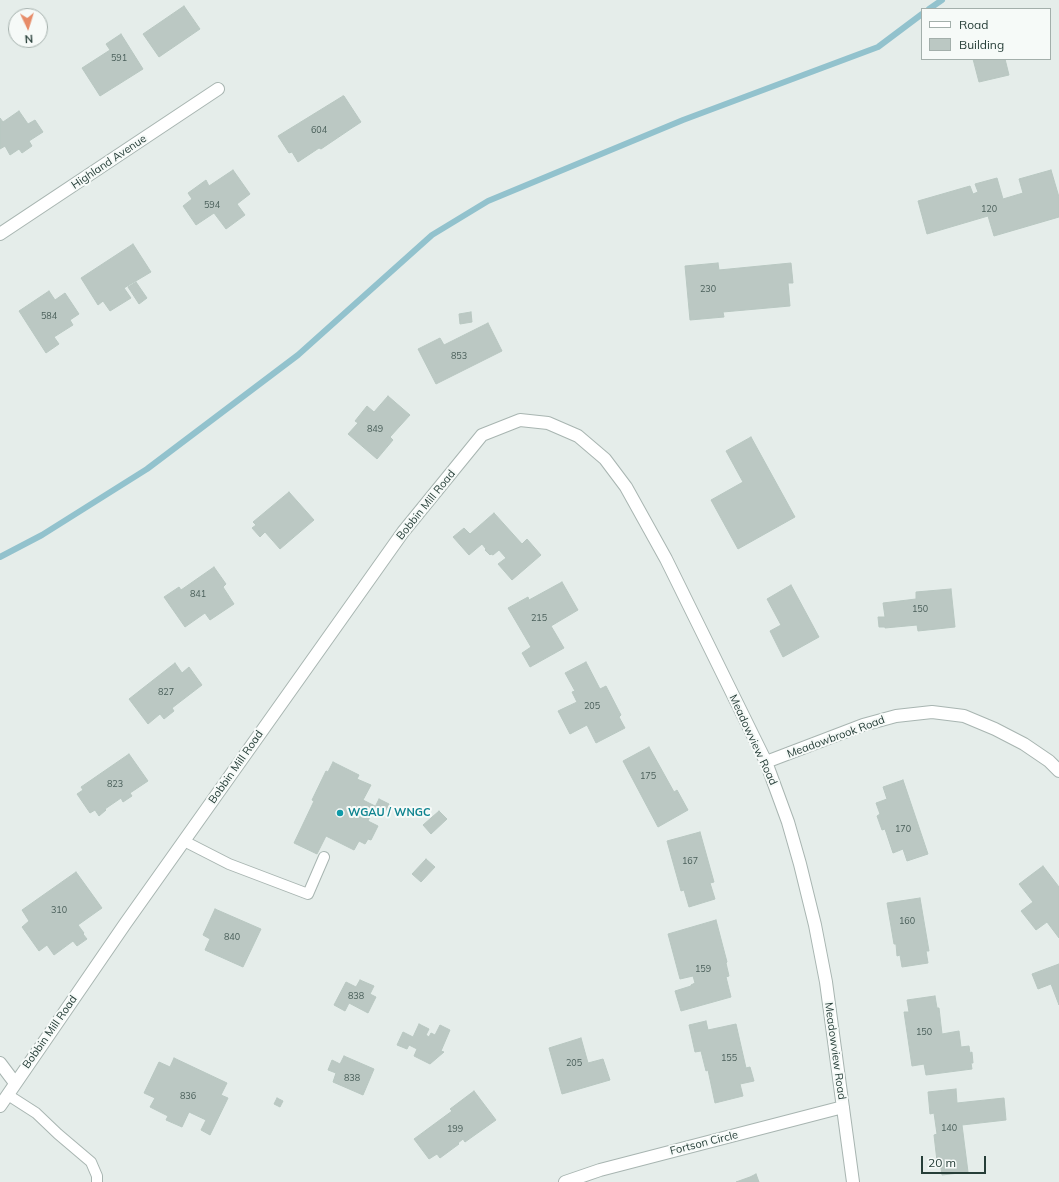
<!DOCTYPE html>
<html>
<head>
<meta charset="utf-8">
<style>
  body { margin:0 }
  #map { position:relative; width:1059px; height:1182px; overflow:hidden; background:#e5edea; font-family:Mulish,sans-serif }
  canvas { display:block }
  .legend { position:absolute; left:921px; top:8px; width:130px; height:52px; box-sizing:border-box; background:#f6faf8; border:1px solid #a3afab; margin:0; padding:5px 7px; list-style:none; font-size:12px; color:#263e38 }
  .legend li { display:flex; align-items:center; gap:8px; height:20px }
  .legend b { width:20px; border:1px solid #a3afab }
  .north { position:absolute; left:8px; top:8px; width:40px; height:40px; box-sizing:border-box; background:#f6faf8; border:1px solid #a3afab; border-radius:50%; rotate:176deg; font-size:11px; font-weight:700; line-height:16px; text-align:center; color:#263e38 }
  .north::after { content:''; display:block; margin:auto; width:14px; height:18px; background:#e78c69; clip-path:polygon(50% 0,100% 100%,50% 72%,0 100%) }
  .scale { position:absolute; left:921px; top:1156px; width:65px; height:18px; box-sizing:border-box; border:2px solid #263e38; border-top:0; padding-left:5px; font-size:12px; line-height:14px; white-space:nowrap; color:#263e38; -webkit-text-stroke:3px #f6faf8; paint-order:stroke }
</style>
</head>
<body>
<div id="map">
<canvas width="1059" height="1182"></canvas>
<ul class="legend">
<li><b style="height:5px;background:#fff"></b>Road</li>
<li><b style="height:11px;background:#bbc8c3"></b>Building</li>
</ul>
<div class="north">N</div>
<div class="scale">20 m</div>
</div>
<script>
const g = document.querySelector('canvas').getContext('2d');
g.lineJoin = 'round';
function poly(rows) {
  const path = new Path2D();
  for (const r of rows) {
    path.moveTo(r[0], r[1]);
    for (let i = 2; i < r.length; i += 2) path.lineTo(r[i], r[i + 1]);
  }
  return path;
}
function strokePath(path, color, width, dash) {
  g.strokeStyle = color;
  g.lineWidth = width;
  g.lineCap = dash ? 'butt' : 'round';
  g.setLineDash(dash || []);
  g.stroke(path);
}
function fill(path, color) {
  g.fillStyle = color;
  g.fill(path, 'evenodd');
}
function label(font, color, halo, rows, align = 'center') {
  g.font = font + ' Mulish,sans-serif';
  g.lineWidth = 4;
  g.setLineDash([]);
  g.textBaseline = 'middle';
  g.strokeStyle = halo;
  g.fillStyle = color;
  for (const [text, x, y, turn = 0] of rows) {
    g.save();
    g.translate(x, y);
    g.rotate((+turn || 0) * Math.PI / 180);
    g.textAlign = isNaN(turn) ? turn : align;
    if (halo) g.strokeText(text, 0, 0);
    g.fillText(text, 0, 0);
    g.restore();
  }
}
const stream = poly([
  [929,9,942,0],
  [0,557,42,535,147,469,298,355,432,235,488,201,683,120,878,47,922,14]
]);
const building = poly([
  [184,6,200,29,159,57,143,34,184,6],
  [121,34,143,69,100,96,82,68,110,50,106,44,121,34],
  [973,59,1005,59,1009,75,979,82,973,59],
  [343,96,344,96,361,122,321,149,319,148,298,162,292,152,289,153,278,136,343,96],
  [19,111,28,124,35,120,43,132,29,141,32,146,22,153,19,149,10,155,5,146,0,149,0,118,3,122,19,111],
  [233,170,250,194,237,204,245,215,226,229,214,213,196,225,183,206,192,199,188,193,206,180,209,186,233,170],
  [1051,170,1059,197,1059,217,994,236,988,216,927,234,918,201,970,186,973,194,978,192,975,184,997,178,1003,199,1023,193,1019,179,1051,170],
  [133,244,151,272,124,288,131,298,110,311,103,301,98,305,81,278,133,244],
  [718,263,719,270,791,263,793,283,788,283,790,306,723,312,724,317,690,320,685,266,718,263],
  [136,282,147,298,139,304,128,287,136,282],
  [49,291,55,300,65,293,79,314,70,320,73,325,54,337,59,344,46,353,19,311,49,291],
  [471,312,472,322,460,324,459,314,471,312],
  [488,323,502,351,436,384,418,349,440,338,444,345,488,323],
  [388,396,410,415,390,437,393,440,377,459,348,434,358,423,355,421,367,406,374,412,388,396],
  [751,437,795,517,738,549,711,500,743,482,726,451,751,437],
  [289,492,314,520,280,549,265,532,260,537,252,528,256,525,253,522,289,492],
  [494,513,522,544,527,539,541,555,512,580,498,564,506,558,499,550,493,555,491,554,490,555,485,550,486,549,482,544,469,555,453,537,464,528,470,534,494,513],
  [214,567,226,584,223,587,234,604,210,620,205,613,185,627,164,597,179,587,181,590,214,567],
  [562,582,578,610,551,626,564,648,530,667,522,653,531,647,508,608,528,597,529,600,562,582],
  [791,585,819,637,783,657,770,631,781,625,767,599,791,585],
  [951,589,955,627,918,631,917,625,885,628,885,627,879,627,878,617,885,617,883,603,916,599,916,592,951,589],
  [586,662,600,689,606,686,621,715,619,717,625,728,596,743,587,725,570,734,558,711,577,702,572,692,575,691,565,673,586,662],
  [175,663,182,673,189,667,202,685,172,708,174,711,164,719,160,714,148,724,129,699,175,663],
  [649,747,674,792,677,790,688,810,658,827,623,761,649,747],
  [129,754,148,781,130,793,132,796,123,802,121,798,105,809,106,810,99,816,95,810,90,813,77,794,83,790,81,787,129,754],
  [333,762,359,775,357,779,371,785,363,800,375,806,368,821,378,826,371,840,368,839,365,844,359,841,354,850,326,836,317,854,294,843,314,801,312,800,326,771,328,772,333,762],
  [903,780,928,854,907,861,903,849,893,853,885,829,882,830,877,816,880,814,876,803,887,799,883,787,903,780],
  [379,799,389,804,383,816,373,811,379,799],
  [439,811,447,819,431,834,423,825,439,811],
  [700,832,714,882,710,883,715,899,689,907,684,890,681,891,667,841,700,832],
  [426,859,435,867,421,882,412,874,426,859],
  [1043,866,1059,887,1059,938,1047,922,1036,930,1021,911,1033,902,1019,884,1043,866],
  [76,872,102,908,78,925,84,933,83,934,87,939,77,946,73,941,54,955,47,945,39,951,22,927,29,921,22,910,76,872],
  [920,898,929,951,926,951,928,963,902,967,900,955,897,956,896,944,894,944,887,903,920,898],
  [215,909,261,929,243,967,205,950,210,939,203,935,215,909],
  [716,920,727,962,726,963,729,976,726,977,731,997,681,1011,675,991,691,986,691,985,695,983,693,976,680,979,668,934,716,920],
  [1059,964,1059,1005,1051,984,1038,989,1032,974,1059,964],
  [360,980,374,986,370,994,376,997,368,1013,349,1003,345,1011,334,1005,346,982,356,987,360,980],
  [935,996,937,1008,939,1008,942,1034,959,1031,961,1047,969,1046,970,1053,972,1052,973,1063,971,1063,972,1069,926,1075,924,1064,912,1066,904,1012,909,1012,907,1000,935,996],
  [706,1021,708,1030,736,1024,746,1068,750,1067,754,1081,740,1084,743,1096,715,1103,708,1070,706,1071,701,1051,695,1052,689,1025,706,1021],
  [419,1024,429,1029,426,1035,429,1037,431,1033,435,1035,440,1025,450,1030,441,1051,444,1052,430,1064,414,1056,417,1049,409,1045,407,1049,397,1045,403,1032,413,1037,419,1024],
  [581,1038,588,1063,603,1059,610,1080,562,1094,549,1048,581,1038],
  [344,1056,374,1069,363,1095,333,1082,336,1073,328,1070,332,1060,340,1064,344,1056],
  [174,1058,227,1083,221,1095,228,1098,210,1135,201,1130,206,1120,189,1112,182,1127,166,1120,168,1116,150,1107,155,1098,144,1093,159,1062,170,1067,174,1058],
  [956,1089,957,1103,1004,1098,1006,1120,962,1125,968,1172,942,1175,940,1162,937,1162,937,1161,934,1135,937,1134,934,1113,930,1114,928,1092,956,1089],
  [474,1091,496,1120,465,1142,463,1139,458,1143,459,1144,440,1158,437,1154,429,1159,414,1139,452,1111,450,1109,474,1091],
  [277,1098,283,1101,280,1107,274,1104,277,1098],
  [756,1174,759,1182,736,1182,750,1177,756,1174]
]);
const lane = poly([
  [184,841,229,864,308,894,324,857],
  [8,1095,36,1113,58,1134,91,1162,97,1176,97,1182]
]);
const street = poly([
  [0,234,218,89],
  [766,762,863,725,896,716,932,712,964,716,995,729,1024,744,1049,761,1059,771],
  [0,1063,15,1083],
  [0,1106,125,924,403,532,482,435,520,420,548,423,578,436,605,459,626,487,666,559,766,762,788,822,800,864,815,925,826,982,853,1182],
  [565,1182,600,1170,843,1107]
]);
const markers = [
  [340,813,4,"#0f9aa8"]
];
const numberNames = [
  ["591",119,58],
  ["604",319,130],
  ["594",212,205],
  ["120",989,209],
  ["230",708,289],
  ["584",49,316],
  ["853",459,356],
  ["849",375,429],
  ["841",198,594],
  ["150",920,609],
  ["215",539,618],
  ["827",166,692],
  ["205",592,706],
  ["175",648,776],
  ["823",115,784],
  ["170",903,829],
  ["167",690,861],
  ["310",59,910],
  ["160",907,921],
  ["840",232,937],
  ["159",703,969],
  ["838",356,996],
  ["150",924,1032],
  ["155",729,1058],
  ["205",574,1063],
  ["838",352,1078],
  ["836",188,1096],
  ["140",949,1128],
  ["199",455,1129]
];
const streetNames = [
  ["Highland Avenue",109,162,-34],
  ["Bobbin Mill Road",426,505,-51],
  ["Meadowbrook Road",836,737,-20],
  ["Meadowview Road",753,740,65],
  ["Bobbin Mill Road",236,767,-55],
  ["Bobbin Mill Road",50,1032,-55],
  ["Meadowview Road",835,1051,82],
  ["Fortson Circle",704,1143,-14]
];
const cultureNames = [
  ["WGAU / WNGC",348,813]
];
strokePath(stream, '#92c2cd', 6);
fill(building, '#bbc8c3');
strokePath(building, '#b8c7c1', 1);
strokePath(lane, '#a8b5b1', 12);
strokePath(street, '#a8b5b1', 14);
strokePath(lane, '#fff', 10);
strokePath(street, '#fff', 12);
for (const [x, y, r, color] of markers) {
  const dot = new Path2D();
  dot.arc(x, y, r, 0, 2 * Math.PI);
  g.fillStyle = color;
  g.fill(dot);
  strokePath(dot, '#f6faf8', 1.5);
}
label('9px', '#4b605b', null, numberNames);
label('11px', '#263e38', '#f6faf8', streetNames);
label('bold 11px', '#0d838f', '#f6faf8', cultureNames, 'left');
</script>
</body>
</html>
